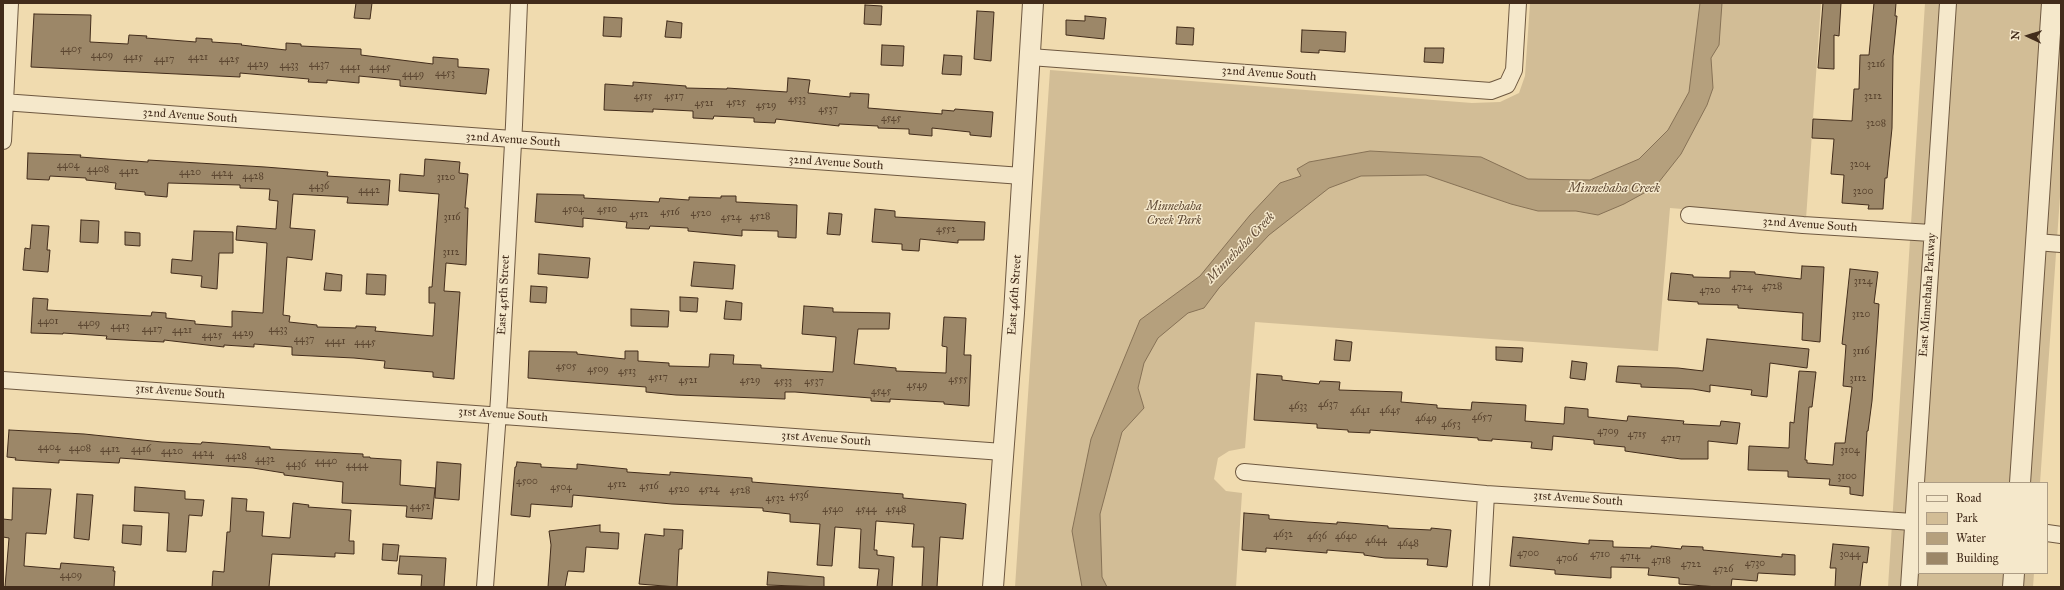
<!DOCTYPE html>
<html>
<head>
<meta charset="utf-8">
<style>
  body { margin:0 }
  #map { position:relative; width:2064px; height:590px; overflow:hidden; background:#f0dbaf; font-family:"IM FELL Great Primer",serif }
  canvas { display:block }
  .frame { position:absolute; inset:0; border:4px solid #422c1b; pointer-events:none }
  .legend { position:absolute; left:1918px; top:482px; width:130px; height:92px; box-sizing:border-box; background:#f5e8cb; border:1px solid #ad9d85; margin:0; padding:5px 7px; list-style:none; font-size:12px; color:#422c1b }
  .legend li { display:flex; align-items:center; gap:8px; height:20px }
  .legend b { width:20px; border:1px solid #ad9d85 }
  .north { position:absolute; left:2008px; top:16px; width:40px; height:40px; -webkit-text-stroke:3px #f5e8cb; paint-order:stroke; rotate:274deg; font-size:11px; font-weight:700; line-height:16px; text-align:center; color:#422c1b }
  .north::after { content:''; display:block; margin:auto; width:14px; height:18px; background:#422c1b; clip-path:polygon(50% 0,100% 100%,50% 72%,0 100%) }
</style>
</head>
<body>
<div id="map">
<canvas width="2064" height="590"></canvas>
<div class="frame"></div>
<ul class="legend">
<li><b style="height:5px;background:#f5e8cb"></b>Road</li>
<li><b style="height:11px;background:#d2bd96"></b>Park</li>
<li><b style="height:11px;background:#b5a07d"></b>Water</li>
<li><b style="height:11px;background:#9c8768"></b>Building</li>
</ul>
<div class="north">N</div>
</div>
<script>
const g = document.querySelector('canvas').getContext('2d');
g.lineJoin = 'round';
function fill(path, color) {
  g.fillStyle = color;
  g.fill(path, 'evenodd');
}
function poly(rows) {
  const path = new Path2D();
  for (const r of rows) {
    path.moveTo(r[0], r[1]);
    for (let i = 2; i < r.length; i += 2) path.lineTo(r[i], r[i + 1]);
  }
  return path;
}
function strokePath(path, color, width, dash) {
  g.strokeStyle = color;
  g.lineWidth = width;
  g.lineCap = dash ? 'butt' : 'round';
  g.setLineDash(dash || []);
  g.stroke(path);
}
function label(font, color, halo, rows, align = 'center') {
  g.font = font + ' "IM FELL Great Primer",serif';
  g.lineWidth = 3;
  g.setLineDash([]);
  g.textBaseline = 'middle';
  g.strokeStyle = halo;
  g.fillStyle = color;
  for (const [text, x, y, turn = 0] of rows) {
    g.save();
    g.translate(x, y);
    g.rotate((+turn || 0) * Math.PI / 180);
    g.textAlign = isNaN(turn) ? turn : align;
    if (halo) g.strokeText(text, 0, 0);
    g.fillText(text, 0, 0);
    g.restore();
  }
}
const green = poly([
  [1530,3,1821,3,1806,219,1670,208,1658,351,1255,322,1245,448,1229,451,1218,458,1214,479,1226,491,1242,493,1236,587,1015,587,1050,70,1472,103,1500,102,1519,93,1525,76],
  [1925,3,2061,3,2061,182,2040,483,1919,483,1919,573,2034,573,2033,587,1888,587]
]);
const water = poly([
  [1700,3,1722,3,1719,45,1711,58,1713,88,1707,105,1681,154,1655,187,1624,204,1598,215,1576,211,1538,211,1511,204,1426,175,1361,176,1329,188,1269,235,1219,288,1204,308,1188,313,1158,338,1144,363,1138,388,1144,408,1122,432,1100,514,1102,577,1107,587,1082,587,1072,531,1091,439,1140,320,1200,276,1250,215,1280,183,1301,176,1297,169,1309,162,1370,151,1481,157,1528,179,1590,180,1639,159,1668,130,1689,92,1700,3]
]);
const building = poly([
  [356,3,372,3,370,19,354,18,356,3],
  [1823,3,1841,3,1839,36,1834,35,1834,69,1818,68,1823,3],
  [1874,3,1896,3,1895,16,1897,16,1893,56,1892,128,1887,178,1885,178,1883,209,1868,209,1869,205,1842,203,1844,175,1831,174,1834,139,1812,138,1813,119,1852,121,1854,89,1859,89,1860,55,1869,55,1874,3],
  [865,5,882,6,881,25,864,24,865,5],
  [977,11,994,12,991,61,974,59,977,11],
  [34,14,91,15,90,42,128,44,129,35,147,36,146,38,196,42,196,38,212,39,212,42,242,44,241,45,286,50,286,43,301,44,301,46,361,49,361,55,433,64,433,57,458,59,458,67,489,69,486,94,400,86,400,80,359,76,359,83,327,80,327,83,308,82,309,79,240,73,240,77,31,67,34,14],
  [1085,16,1106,18,1104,39,1066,35,1066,20,1085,21,1085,16],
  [604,17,622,18,621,37,603,36,604,17],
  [667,21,682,23,681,38,665,37,667,21],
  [1177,27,1194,28,1193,45,1176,44,1177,27],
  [1302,30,1346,32,1345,52,1319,50,1319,53,1301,52,1302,30],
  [882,45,904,46,903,66,881,65,882,45],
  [1425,48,1444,48,1443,63,1424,62,1425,48],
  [944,55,962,56,961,75,942,74,944,55],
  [788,78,810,80,808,93,850,97,850,93,869,94,868,108,942,114,942,110,954,111,955,109,993,112,991,137,970,135,970,132,932,128,932,136,909,134,909,129,878,128,878,126,839,124,839,126,776,119,775,123,754,122,754,118,714,116,713,119,693,118,693,111,653,109,653,112,604,110,605,84,633,86,633,82,686,86,686,88,727,89,727,88,787,92,788,78],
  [28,153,81,155,80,157,148,162,148,160,265,167,328,172,327,176,390,180,388,205,347,203,348,197,293,194,290,228,315,230,312,260,287,257,283,315,290,316,289,322,317,325,317,327,356,328,356,326,376,327,375,331,433,336,435,303,429,303,429,287,432,287,439,194,399,191,400,174,424,176,425,159,460,162,459,173,468,174,465,208,468,208,466,265,446,263,444,291,460,292,454,379,433,377,433,372,384,368,385,361,354,358,292,355,292,347,254,344,254,347,224,345,224,347,164,340,164,342,106,339,107,336,63,333,63,334,31,333,33,298,48,299,47,310,151,316,152,312,166,313,166,318,195,321,195,324,232,327,232,311,263,313,267,243,236,240,237,226,276,229,278,201,269,200,270,189,240,188,240,185,168,183,167,197,145,195,145,192,115,189,116,183,86,180,86,178,50,176,49,180,27,179,28,153],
  [537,194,584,195,584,198,659,202,660,198,689,200,689,197,721,198,721,196,736,196,736,202,797,205,796,238,778,237,778,231,742,230,742,236,688,231,688,228,650,226,649,229,626,228,627,222,583,218,583,227,535,222,537,194],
  [875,209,895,211,895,217,985,222,984,240,958,240,958,243,920,239,919,251,902,250,902,244,872,242,875,209],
  [829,213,842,214,840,235,827,234,829,213],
  [81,220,99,221,98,243,80,242,81,220],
  [32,225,49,226,47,250,50,250,48,272,23,270,25,248,30,249,32,225],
  [194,231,233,232,233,253,219,253,217,289,201,287,202,276,171,273,172,259,192,261,194,231],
  [125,232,140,233,140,246,125,245,125,232],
  [539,254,590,258,588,278,538,274,539,254],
  [694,262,735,265,733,289,691,286,694,262],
  [1802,266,1824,267,1820,342,1802,340,1803,313,1738,308,1738,305,1698,304,1698,302,1668,300,1671,273,1693,275,1693,277,1730,278,1730,271,1755,272,1755,274,1801,279,1802,266],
  [1850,269,1878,272,1874,303,1879,304,1877,334,1872,401,1868,431,1867,431,1863,496,1850,494,1850,487,1829,485,1830,479,1788,477,1788,471,1748,470,1749,446,1789,448,1790,422,1794,423,1799,371,1816,372,1812,407,1809,407,1805,460,1807,460,1807,463,1833,465,1835,443,1845,443,1852,387,1843,386,1846,345,1842,344,1850,269],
  [326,273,342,275,341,291,324,290,326,273],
  [367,274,386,275,385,295,366,294,367,274],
  [531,286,547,287,546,303,530,302,531,286],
  [680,297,698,298,697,312,680,311,680,297],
  [726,301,742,303,741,320,724,319,726,301],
  [804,306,833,308,833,312,890,313,889,329,858,329,854,364,896,368,896,371,946,373,947,347,942,346,944,317,966,318,964,355,971,355,969,406,944,404,944,402,890,399,890,402,871,401,871,398,795,392,785,392,785,399,676,395,646,392,646,387,528,378,529,351,577,352,577,354,625,359,625,351,638,351,638,361,669,363,669,366,709,367,710,354,734,355,733,364,761,365,761,368,833,372,836,337,802,334,804,306],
  [631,309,669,311,668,327,631,326,631,309],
  [1707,339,1809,349,1807,368,1770,363,1767,397,1751,395,1752,390,1710,385,1710,392,1693,389,1641,387,1641,384,1616,382,1618,366,1678,368,1703,371,1707,339],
  [1336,340,1352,342,1350,361,1334,360,1336,340],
  [1496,347,1523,348,1522,362,1496,360,1496,347],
  [1572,361,1587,363,1585,380,1570,378,1572,361],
  [1257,374,1282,376,1282,380,1319,384,1320,381,1340,382,1339,390,1402,392,1401,402,1437,405,1437,408,1471,410,1472,402,1526,405,1525,421,1564,424,1565,407,1588,409,1588,417,1627,421,1628,416,1684,421,1683,424,1720,426,1721,421,1740,423,1737,444,1708,441,1708,459,1681,459,1625,451,1625,447,1594,444,1594,440,1553,436,1552,450,1531,448,1532,442,1492,439,1492,441,1478,440,1478,438,1370,430,1370,433,1348,432,1348,430,1317,428,1317,424,1254,420,1257,374],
  [9,430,84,434,162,442,201,444,202,442,270,447,270,449,363,454,363,457,370,457,370,458,401,460,400,485,435,488,432,519,406,517,407,506,342,503,343,482,284,475,284,473,253,468,120,458,119,463,59,460,59,463,15,460,16,458,7,457,9,430],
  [437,462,461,464,459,500,435,498,437,462],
  [517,462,541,464,541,467,577,469,577,464,627,469,627,472,670,475,670,472,752,478,752,482,903,494,903,498,961,503,966,504,963,539,940,537,937,587,922,587,924,547,912,547,914,524,876,521,874,550,877,550,877,555,894,557,892,587,877,587,879,569,859,568,861,529,835,527,832,566,817,565,820,524,790,522,790,514,763,511,763,508,672,504,573,495,572,507,531,504,530,517,511,515,515,467,516,467,517,462],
  [135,487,185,491,185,499,204,500,202,516,189,515,186,552,167,551,169,513,134,511,135,487],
  [13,488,51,489,46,534,26,533,24,566,60,569,61,563,114,567,113,571,115,571,114,587,5,587,9,538,3,537,3,519,12,520,13,488],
  [77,494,93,495,89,540,74,538,77,494],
  [232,498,247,499,246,511,264,512,262,536,290,538,293,503,309,505,308,507,351,510,349,541,354,541,354,554,335,553,335,557,272,554,269,587,212,587,213,571,224,572,227,532,230,532,232,498],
  [1244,513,1269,515,1269,519,1307,522,1337,524,1337,522,1388,526,1388,528,1431,530,1431,528,1451,530,1447,567,1427,565,1428,559,1385,558,1364,555,1364,553,1327,550,1327,553,1266,548,1266,552,1242,550,1244,513],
  [123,525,142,526,141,545,122,543,123,525],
  [600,525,600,532,619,533,618,549,586,547,584,572,568,571,565,587,548,587,551,545,549,531,600,525],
  [664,529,683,530,682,549,679,549,677,587,639,584,645,534,664,536,664,529],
  [1513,537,1589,544,1589,540,1613,541,1613,547,1651,548,1651,546,1681,549,1682,546,1703,547,1703,550,1782,557,1782,554,1795,555,1795,575,1758,573,1757,581,1732,579,1731,587,1718,587,1679,584,1679,578,1648,575,1649,568,1611,567,1611,578,1555,574,1555,570,1510,566,1513,537],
  [383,544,399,545,397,561,382,560,383,544],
  [1833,544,1869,547,1867,563,1863,562,1860,587,1835,587,1836,568,1830,568,1833,544],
  [400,556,446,558,444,587,421,587,422,575,398,574,400,556],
  [768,572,824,577,824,587,767,585,768,572]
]);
const minor = poly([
  [1030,57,1491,91,1507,85,1514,70,1518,3],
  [3,102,1022,176],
  [3,141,10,3],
  [1689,215,1803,225,1931,233],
  [2036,242,2061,244],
  [3,380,1003,452],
  [1244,472,1486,494,1913,522],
  [2047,533,2061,535],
  [485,587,499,399,514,125,519,3],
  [1481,587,1486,494],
  [1909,587,1948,3]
]);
const tertiary = poly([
  [2020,483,2052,3],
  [993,587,1014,313,1033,3],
  [2013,587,2014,573]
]);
const numberNames = [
  ["4405",71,50],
  ["4409",102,56],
  ["4415",133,58],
  ["4421",198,58],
  ["4417",164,60],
  ["4425",229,60],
  ["4429",258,65],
  ["4437",319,65],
  ["3216",1876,65],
  ["4433",289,66],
  ["4441",350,68],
  ["4445",380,68],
  ["4453",445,74],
  ["4449",413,75],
  ["4515",643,97],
  ["4517",674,97],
  ["3212",1873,97],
  ["4533",797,100],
  ["4525",736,103],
  ["4521",704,104],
  ["4529",766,106],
  ["4537",828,110],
  ["4545",891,119],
  ["3208",1876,124],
  ["3204",1860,165],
  ["4404",68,166],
  ["4408",98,170],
  ["4412",129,172],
  ["4420",190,173],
  ["4424",222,174],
  ["4428",253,177],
  ["3120",446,178],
  ["4436",319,187],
  ["4442",369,191],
  ["3200",1863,192],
  ["4504",573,210],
  ["4510",607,210],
  ["4516",670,213],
  ["4520",701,214],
  ["4512",639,215],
  ["4528",760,217],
  ["3116",452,218],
  ["4524",731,218],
  ["4552",946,230],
  ["3112",451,253],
  ["3124",1863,282],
  ["4728",1772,287],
  ["4724",1742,288],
  ["4720",1710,291],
  ["3120",1861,315],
  ["4401",48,322],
  ["4409",89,324],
  ["4413",120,327],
  ["4417",152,330],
  ["4433",278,330],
  ["4421",182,331],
  ["4429",243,334],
  ["4425",212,336],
  ["4437",304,340],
  ["4441",335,342],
  ["4445",365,343],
  ["3116",1861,352],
  ["4505",566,367],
  ["4509",598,370],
  ["4513",627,372],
  ["4517",658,378],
  ["3112",1858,379],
  ["4555",958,380],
  ["4521",688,381],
  ["4529",750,381],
  ["4533",783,382],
  ["4537",814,382],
  ["4549",917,386],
  ["4545",881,392],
  ["4637",1328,405],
  ["4633",1298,407],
  ["4641",1360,411],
  ["4645",1390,411],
  ["4657",1482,418],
  ["4649",1426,419],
  ["4653",1451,425],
  ["4709",1608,432],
  ["4715",1637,435],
  ["4717",1671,439],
  ["4404",49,448],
  ["4408",80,449],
  ["4412",110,450],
  ["4416",141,450],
  ["3104",1850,451],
  ["4420",172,452],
  ["4424",203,454],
  ["4428",236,457],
  ["4432",265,460],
  ["4440",326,462],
  ["4436",296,465],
  ["4444",357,466],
  ["3100",1847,477],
  ["4500",527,482],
  ["4512",617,485],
  ["4516",649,487],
  ["4504",561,488],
  ["4520",679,490],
  ["4524",709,490],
  ["4528",740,491],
  ["4536",799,496],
  ["4532",775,499],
  ["4452",420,507],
  ["4540",833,510],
  ["4544",866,510],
  ["4548",896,510],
  ["4632",1283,535],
  ["4636",1317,537],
  ["4640",1346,537],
  ["4644",1376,541],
  ["4648",1408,544],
  ["4700",1528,554],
  ["4710",1600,555],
  ["3044",1850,555],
  ["4714",1630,557],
  ["4706",1567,559],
  ["4718",1661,561],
  ["4730",1755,564],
  ["4722",1691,565],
  ["4726",1723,570],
  ["4409",71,576]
];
const streetNames = [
  ["32nd Avenue South",1269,74,4],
  ["32nd Avenue South",190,116,4],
  ["32nd Avenue South",513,140,4],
  ["32nd Avenue South",836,163,4],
  ["32nd Avenue South",1810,225,4],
  ["East 45th Street",504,295,-87],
  ["East 46th Street",1015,295,-86],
  ["East Minnehaha Parkway",1928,295,-86],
  ["31st Avenue South",180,392,4],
  ["31st Avenue South",503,415,4],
  ["31st Avenue South",826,439,4],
  ["31st Avenue South",1578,499,4]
];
const parkNames = [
  ["Minnehaha",1174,207],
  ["Creek Park",1174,221]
];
const waterNames = [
  ["Minnehaha Creek",1614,189],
  ["Minnehaha Creek",1241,248,-46]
];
fill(green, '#d2bd96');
fill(water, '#b5a07d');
strokePath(water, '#877256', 1);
fill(building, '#9c8768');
strokePath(building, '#422c1b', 1);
strokePath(minor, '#6e5840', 18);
strokePath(tertiary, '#6e5840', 22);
strokePath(minor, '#f5e8cb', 16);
strokePath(tertiary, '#f5e8cb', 20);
label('10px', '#58432e', null, numberNames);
label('12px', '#422c1b', '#f5e8cb', streetNames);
label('italic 12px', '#5f4934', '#f5e8cb', parkNames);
label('italic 13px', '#5f4934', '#f5e8cb', waterNames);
</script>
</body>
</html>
